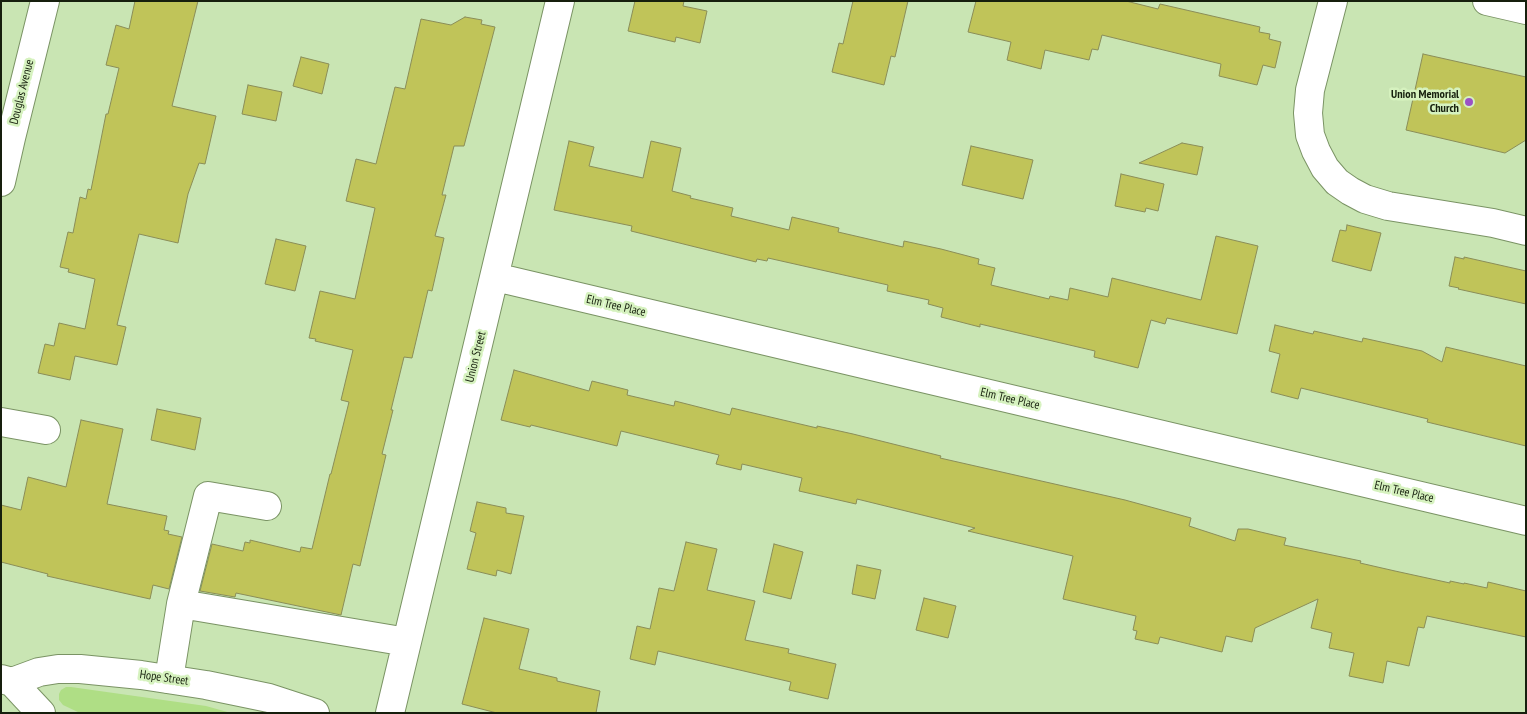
<!DOCTYPE html>
<html>
<head>
<meta charset="utf-8">
<style>
  body { margin:0 }
  #map { position:relative; width:1527px; height:714px; overflow:hidden; background:#c9e5b3; font-family:"PT Sans Narrow",sans-serif }
  canvas { display:block }
  .frame { position:absolute; inset:0; border:2px solid #161f0d; pointer-events:none }
</style>
</head>
<body>
<div id="map">
<canvas width="1527" height="714"></canvas>
<div class="frame"></div>
</div>
<script>
const g = document.querySelector('canvas').getContext('2d');
g.lineJoin = 'round';
function fill(path, color) {
  g.fillStyle = color;
  g.fill(path, 'evenodd');
}
function poly(rows) {
  const path = new Path2D();
  for (const r of rows) {
    path.moveTo(r[0], r[1]);
    for (let i = 2; i < r.length; i += 2) path.lineTo(r[i], r[i + 1]);
  }
  return path;
}
function strokePath(path, color, width, dash) {
  g.strokeStyle = color;
  g.lineWidth = width;
  g.lineCap = dash ? 'butt' : 'round';
  g.setLineDash(dash || []);
  g.stroke(path);
}
function label(font, color, halo, rows, align = 'center') {
  g.font = font + ' "PT Sans Narrow",sans-serif';
  g.lineWidth = 5;
  g.setLineDash([]);
  g.textBaseline = 'middle';
  g.strokeStyle = halo;
  g.fillStyle = color;
  for (const [text, x, y, turn = 0] of rows) {
    g.save();
    g.translate(x, y);
    g.rotate((+turn || 0) * Math.PI / 180);
    g.textAlign = isNaN(turn) ? turn : align;
    if (halo) g.strokeText(text, 0, 0);
    g.fillText(text, 0, 0);
    g.restore();
  }
}
const green = poly([
  [71,687,206,706,231,713,80,713,63,705,59,700,59,694,61,690,66,687]
]);
const building = poly([
  [135,1,198,1,172,106,216,116,205,164,199,163,188,194,178,243,139,234,117,325,126,327,117,365,75,356,70,380,38,373,45,344,54,346,59,323,85,329,95,279,68,272,69,269,60,267,68,232,73,233,80,197,86,199,88,189,91,190,106,114,108,114,119,68,106,65,116,25,129,29,135,1],
  [635,1,684,1,683,6,707,11,700,43,676,37,675,42,628,31,635,1],
  [853,1,908,1,895,57,891,56,884,85,832,72,839,43,843,44,853,1],
  [976,1,1126,1,1158,9,1160,4,1260,27,1259,32,1270,34,1269,39,1281,42,1275,68,1263,65,1257,85,1219,76,1221,64,1102,35,1098,50,1092,49,1089,60,1045,50,1041,69,1007,60,1011,42,968,32,976,1],
  [465,17,482,20,481,24,495,27,464,146,454,146,442,195,446,195,435,236,444,238,432,291,428,290,412,358,404,357,391,410,393,410,382,454,386,455,360,566,353,564,341,615,236,593,235,597,200,591,212,544,243,551,245,542,250,543,250,540,300,552,301,547,312,549,330,474,331,474,349,402,341,400,353,350,315,341,316,339,309,338,320,291,355,299,375,208,346,201,356,159,376,164,395,87,405,89,421,19,451,25,465,17],
  [1423,54,1526,77,1526,140,1505,153,1406,130,1423,54],
  [301,57,329,64,322,94,293,86,301,57],
  [248,85,282,92,276,121,242,114,248,85],
  [569,141,594,147,589,166,643,178,651,141,681,148,672,191,691,196,690,198,733,208,731,216,789,230,792,217,839,228,838,232,903,247,904,241,941,249,979,259,978,264,995,268,991,285,1049,299,1050,296,1068,300,1070,288,1108,297,1112,278,1201,300,1216,236,1258,246,1237,334,1167,318,1165,324,1151,320,1138,368,1094,357,1095,351,980,324,980,327,941,317,943,308,928,304,929,300,887,291,888,285,768,258,767,261,757,259,756,262,631,231,632,226,554,210,569,141],
  [1182,143,1203,147,1197,175,1139,163,1182,143],
  [971,146,1033,160,1023,199,962,185,971,146],
  [1121,174,1164,184,1158,211,1146,208,1145,212,1115,206,1121,174],
  [1347,225,1381,233,1371,271,1332,261,1340,230,1346,231,1347,225],
  [276,239,306,246,295,291,265,284,276,239],
  [1455,257,1464,259,1464,257,1526,271,1526,304,1458,289,1459,288,1449,286,1455,257],
  [1275,325,1313,334,1314,331,1362,342,1363,338,1422,351,1442,362,1446,347,1526,366,1526,446,1427,422,1428,419,1301,388,1298,399,1271,392,1280,354,1269,351,1275,325],
  [514,370,589,391,592,381,628,390,627,395,674,406,675,401,730,415,732,408,817,428,817,426,853,434,941,456,940,458,1125,500,1191,518,1189,526,1235,541,1238,529,1248,529,1286,538,1284,545,1361,561,1360,563,1395,571,1450,583,1450,581,1464,584,1464,583,1487,588,1488,582,1526,591,1526,637,1427,616,1424,628,1418,627,1409,666,1387,661,1383,683,1349,676,1354,653,1329,648,1332,633,1311,628,1318,599,1255,628,1252,642,1226,636,1222,652,1160,637,1158,644,1135,639,1137,631,1133,630,1136,616,1063,599,1073,556,968,531,975,528,857,499,856,504,799,491,802,478,742,464,741,470,716,464,719,455,621,431,617,446,531,425,530,427,501,420,514,370],
  [157,409,201,418,195,450,151,440,157,409],
  [81,420,123,429,107,504,167,516,164,530,169,531,168,534,182,537,169,589,153,585,150,599,47,576,48,574,1,562,1,505,21,510,28,477,66,487,81,420],
  [477,502,506,508,506,513,524,516,511,574,497,570,496,576,467,569,476,533,470,531,477,502],
  [686,542,717,549,707,590,755,601,745,640,789,649,788,653,836,664,828,699,789,690,791,682,658,651,655,665,630,659,637,626,650,629,659,588,674,591,686,542],
  [774,544,803,552,791,599,763,592,774,544],
  [857,565,881,570,875,599,852,594,857,565],
  [924,598,956,606,948,638,916,630,924,598],
  [484,618,529,629,519,669,557,678,557,681,600,691,596,713,497,713,462,704,484,618]
]);
const minor = poly([
  [1333,1,1310,90,1308,113,1310,135,1316,151,1325,168,1337,182,1350,191,1365,199,1388,206,1493,223,1526,231],
  [1487,1,1526,10],
  [1,182,11,138,45,1],
  [495,277,1526,521],
  [1,422,46,430],
  [181,604,407,642],
  [169,679,181,604,208,496,267,506],
  [390,713,560,1]
]);
const major = poly([
  [1,679,12,682,41,713],
  [12,682,39,672,58,669,80,669,141,675,206,685,269,698,315,713]
]);
const markers = [
  [1469,102,5,"#9b52c5"]
];
const streetNames = [
  ["Douglas Avenue",22,92,-76],
  ["Elm Tree Place",616,306,13],
  ["Union Street",476,357,-76],
  ["Elm Tree Place",1010,399,13],
  ["Elm Tree Place",1404,492,13],
  ["Hope Street",164,678,8]
];
const poiNames = [
  ["Union Memorial",1459,95],
  ["Church",1459,109]
];
fill(green, '#afde85');
fill(building, '#c0c459');
strokePath(building, '#8a8d58', 1);
strokePath(minor, '#7a9364', 30);
strokePath(major, '#7a9364', 30);
strokePath(minor, '#fff', 28);
strokePath(major, '#fff', 28);
for (const [x, y, r, color] of markers) {
  const dot = new Path2D();
  dot.arc(x, y, r, 0, 2 * Math.PI);
  g.fillStyle = color;
  g.fill(dot);
  strokePath(dot, '#d6f2bf', 2);
}
label('12px', '#161f0d', '#d6f2bf', streetNames);
label('bold 12px', '#161f0d', '#d6f2bf', poiNames, 'right');
</script>
</body>
</html>
